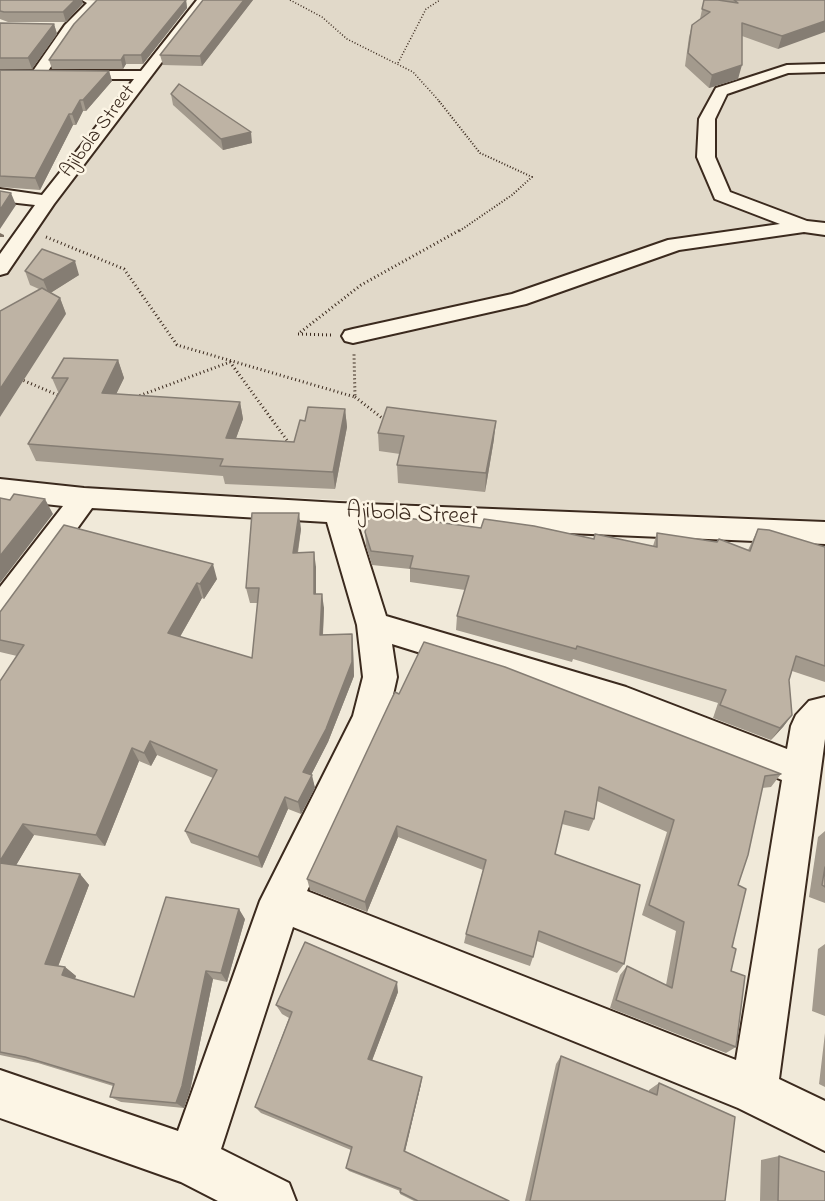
<!DOCTYPE html>
<html>
<head>
<meta charset="utf-8">
<style>
  body { margin:0 }
  canvas { display:block; background:#f0e9d9 }
</style>
</head>
<body>
<canvas width="825" height="1201"></canvas>
<script>
const g = document.querySelector('canvas').getContext('2d');
g.lineJoin = 'round';
function fill(path, color) {
  g.fillStyle = color;
  g.fill(path, 'evenodd');
}
function poly(rows) {
  const path = new Path2D();
  for (const r of rows) {
    path.moveTo(r[0], r[1]);
    for (let i = 2; i < r.length; i += 2) path.lineTo(r[i], r[i + 1]);
  }
  return path;
}
function strokePath(path, color, width, dash) {
  g.strokeStyle = color;
  g.lineWidth = width;
  g.lineCap = dash ? 'butt' : 'round';
  g.setLineDash(dash || []);
  g.stroke(path);
}
function label(font, color, halo, rows, align = 'center') {
  g.font = font + ' "Indie Flower",sans-serif';
  g.lineWidth = 5;
  g.setLineDash([]);
  g.textBaseline = 'middle';
  g.strokeStyle = halo;
  g.fillStyle = color;
  for (const [text, x, y, turn = 0] of rows) {
    g.save();
    g.translate(x, y);
    g.rotate((+turn || 0) * Math.PI / 180);
    g.textAlign = isNaN(turn) ? turn : align;
    if (halo) g.strokeText(text, 0, 0);
    g.fillText(text, 0, 0);
    g.restore();
  }
}
const built = poly([
  [206,0,825,0,825,524,0,483,0,268]
]);
const stream = poly([
  [0,233,4,235,4,237,0,237,0,233]
]);
const pathFar2 = poly([
  [290,0,322,17,347,39,413,72,440,102],
  [398,63,426,9,440,0]
]);
const pathFar1 = poly([
  [439,101,480,153,532,177,512,195,458,232]
]);
const path = poly([
  [46,237,124,269,177,345,355,397,354,354],
  [331,335,298,334,361,285,460,230],
  [20,379,60,396],
  [136,397,230,362,289,443],
  [355,397,386,421]
]);
const minor = poly([
  [82,0,146,1,140,5,100,4,75,31,48,71,141,71,197,0,209,0,54,204,7,273,0,275,0,254,35,205,0,201,0,189,42,195,134,79,0,79,0,71,33,71,65,25,87,3,82,0],
  [825,64,825,72,788,73,727,94,715,119,715,157,730,192,807,221,825,223,825,235,804,232,679,250,526,304,353,343,345,341,342,336,345,331,353,329,512,294,668,240,780,224,715,199,697,157,699,119,716,88,787,65,825,64],
  [0,479,84,488,339,503,825,522,825,544,357,524,386,616,626,687,787,749,791,726,796,715,809,701,825,697,825,739,779,1079,825,1101,825,1151,738,1108,293,927,221,1149,289,1183,296,1201,218,1201,181,1182,0,1118,0,1070,178,1131,260,901,353,716,363,677,357,625,327,522,92,508,11,620,0,624,0,587,63,506,0,499,0,479],
  [392,644,620,715,782,780,736,1060,307,891,388,717,397,677,392,644]
]);
const wall = poly([
  [0,0,83,3,66,22,8,22,0,19],
  [186,0,187,8,143,64,126,64,123,69,52,69,49,60],
  [203,0,253,0,202,66,163,65,160,55],
  [704,0,825,0,778,49,742,36,738,79,709,88,685,66,689,37,692,25,700,19],
  [0,23,54,24,57,34,32,69,0,69],
  [0,70,109,71,112,81,86,111,83,111,76,125,73,125,40,190,0,187],
  [171,94,252,143,223,150,173,105],
  [25,271,79,275,50,293,60,298,66,314,39,289,30,285],
  [118,360,124,378,116,394,240,402,243,419,236,438,294,442,305,421,345,409,347,427,335,489,225,484,223,476,36,461,28,444,59,394,52,378],
  [378,433,494,439,485,492,398,483,397,465,400,454,379,451],
  [481,528,594,539,653,546,657,533,748,550,758,529,825,547,825,682,792,671,789,680,792,715,783,727,771,740,713,718,718,703,573,659,572,662,456,630,457,616,465,590,410,582,410,569,372,565,366,546,365,532],
  [301,529,298,553,316,567,316,594,324,608,323,635,352,634,353,648,354,676,328,742,311,775,315,788,301,814,288,809,262,868,191,843,185,831,213,778,157,755,151,766,139,761,105,846,34,835,16,865,80,874,89,885,58,966,65,967,76,976,75,979,134,997,245,919,227,982,213,979,190,1091,184,1108,121,1102,110,1097,113,1086,38,1063,0,1055,0,681,17,656,0,652,0,612,217,579,204,599,202,598,180,637,252,658,258,603,250,603,246,588],
  [399,694,781,774,771,787,762,788,738,885,731,971,736,1047,726,1053,610,1008,620,975,627,966,666,985,676,931,642,915,667,832,597,801,594,819,589,831,562,824,555,854,624,964,617,973,537,941,533,957,530,966,464,943,466,934,483,870,398,837,367,912,310,890,307,879],
  [825,831,825,903,809,897,818,837],
  [825,944,825,1016,812,1011,818,949],
  [398,992,372,1060,421,1084,405,1152,509,1201,414,1201,400,1194,400,1191,349,1171,346,1168,351,1150,261,1113,255,1107,289,1018,282,1014,276,1005],
  [825,1033,825,1087,819,1084],
  [561,1056,649,1092,649,1090,659,1083,725,1201,525,1201,556,1064],
  [779,1156,825,1201,760,1201,761,1160]
]);
const shadedWall = poly([
  [75,0,82,0,83,3,66,22,63,12],
  [186,0,187,8,143,64,141,55],
  [244,0,253,0,202,66,200,56],
  [825,21,825,32,778,49,782,36],
  [54,24,57,34,32,69,28,58],
  [124,55,126,64,123,69,121,60],
  [742,65,738,79,709,88,712,75],
  [109,71,112,81,86,111,83,100],
  [80,100,83,111,76,125,72,114],
  [69,114,73,125,40,190,35,178],
  [251,132,252,143,223,150,221,139],
  [11,193,16,205,0,229,0,210],
  [75,261,79,275,49,294,43,280],
  [60,298,66,314,0,417,0,389],
  [118,360,124,378,108,411,102,393],
  [240,402,243,419,230,455,226,438],
  [345,409,347,427,335,489,333,472],
  [496,421,494,439,485,492,486,473],
  [45,499,53,514,0,583,0,556],
  [299,513,301,529,295,568,293,553],
  [314,552,316,567,316,609,314,594],
  [213,564,217,579,204,599,200,584],
  [197,583,202,598,174,647,168,633],
  [322,594,324,608,322,650,320,635],
  [352,634,353,648,354,676,328,742,306,785,303,772],
  [792,715,783,727,771,740,780,728],
  [150,741,157,755,151,766,144,753],
  [132,748,139,761,105,846,96,835],
  [312,775,315,788,301,814,298,802],
  [285,797,288,809,262,868,258,857],
  [23,824,34,835,11,874,0,864,0,861],
  [397,826,398,837,367,912,365,902],
  [80,874,89,885,56,972,45,964],
  [239,909,245,919,227,982,221,973],
  [65,967,76,976,73,983,62,975],
  [206,971,213,979,190,1091,184,1108,176,1103],
  [397,982,398,992,370,1066,368,1059],
  [422,1077,421,1084,404,1155,404,1151]
]);
const building = poly([
  [0,0,75,0,63,12,4,12,0,11,0,0],
  [97,0,186,0,141,55,124,55,121,60,49,60,74,24,97,0],
  [203,0,244,0,200,56,160,55,203,0],
  [704,0,718,0,738,3,734,0,825,0,825,21,782,36,742,23,742,65,712,75,688,53,692,25,710,12,702,9,704,0],
  [0,23,54,24,28,58,0,58,0,23],
  [0,70,109,71,83,100,80,100,72,114,69,114,35,178,0,176,0,70],
  [179,84,251,132,221,139,171,94,179,84],
  [0,191,11,193,0,210,0,191],
  [42,249,75,261,43,280,25,271,42,249],
  [42,288,60,298,0,389,0,311,42,288],
  [64,358,118,360,102,393,240,402,226,438,294,442,300,420,305,421,308,407,345,409,333,472,220,466,223,459,28,444,68,378,52,378,64,358],
  [387,407,496,421,486,473,397,465,404,436,378,433,387,407],
  [14,494,45,499,0,556,0,498,10,500,14,494],
  [252,513,299,513,293,553,314,552,314,594,322,594,320,635,352,634,352,662,326,729,303,772,312,775,298,802,285,797,258,857,185,831,217,770,150,741,144,753,132,748,96,835,23,824,0,861,0,681,24,645,0,640,0,612,64,525,213,564,200,584,197,583,168,633,252,658,259,588,246,588,252,513],
  [370,513,481,528,484,519,534,526,594,539,595,534,657,547,657,533,717,542,719,539,750,551,758,529,769,530,825,547,825,666,796,656,789,680,792,715,780,728,720,705,726,690,577,646,576,649,457,616,469,576,410,568,413,556,371,551,365,532,370,513],
  [424,642,505,667,781,774,765,776,748,855,738,885,746,889,732,947,736,949,731,971,745,976,736,1047,616,1000,627,966,672,988,684,922,649,905,674,820,599,787,594,819,565,811,555,854,640,885,624,964,539,931,533,957,466,934,486,860,397,826,365,902,307,879,391,700,395,692,399,694,424,642],
  [0,863,80,874,45,964,65,967,62,975,134,997,166,897,239,909,221,973,206,971,182,1086,176,1103,110,1097,114,1084,25,1057,0,1052,0,863],
  [825,867,825,887,822,885,825,867],
  [305,942,397,982,368,1059,422,1077,404,1151,509,1201,418,1201,400,1192,401,1189,346,1168,352,1147,255,1107,292,1012,276,1005,305,942],
  [561,1056,657,1095,659,1083,735,1117,725,1201,530,1201,561,1056],
  [779,1156,825,1172,825,1201,778,1201,779,1156]
]);
const farStreetnames = [
  ["Ajibola Street",99,132,-53]
];
const streetNames = [
  ["Ajibola Street",412,516,3]
];
fill(built, '#e1d9c9');
fill(stream, '#7e7163');
strokePath(minor, '#3b2a1e', 4);
strokePath(pathFar2, '#3b2a1e', 1.5, [1, 2]);
strokePath(pathFar1, '#3b2a1e', 2, [1, 2]);
strokePath(path, '#3b2a1e', 3, [1, 3]);
fill(minor, '#fcf5e5');
fill(wall, '#a39a8d');
fill(shadedWall, '#857d73');
fill(building, '#beb3a4');
strokePath(building, '#857d73', 1.5);
label('20px', '#3b2a1e', '#fcf5e5', farStreetnames);
label('24px', '#3b2a1e', '#fcf5e5', streetNames);
</script>
</body>
</html>
